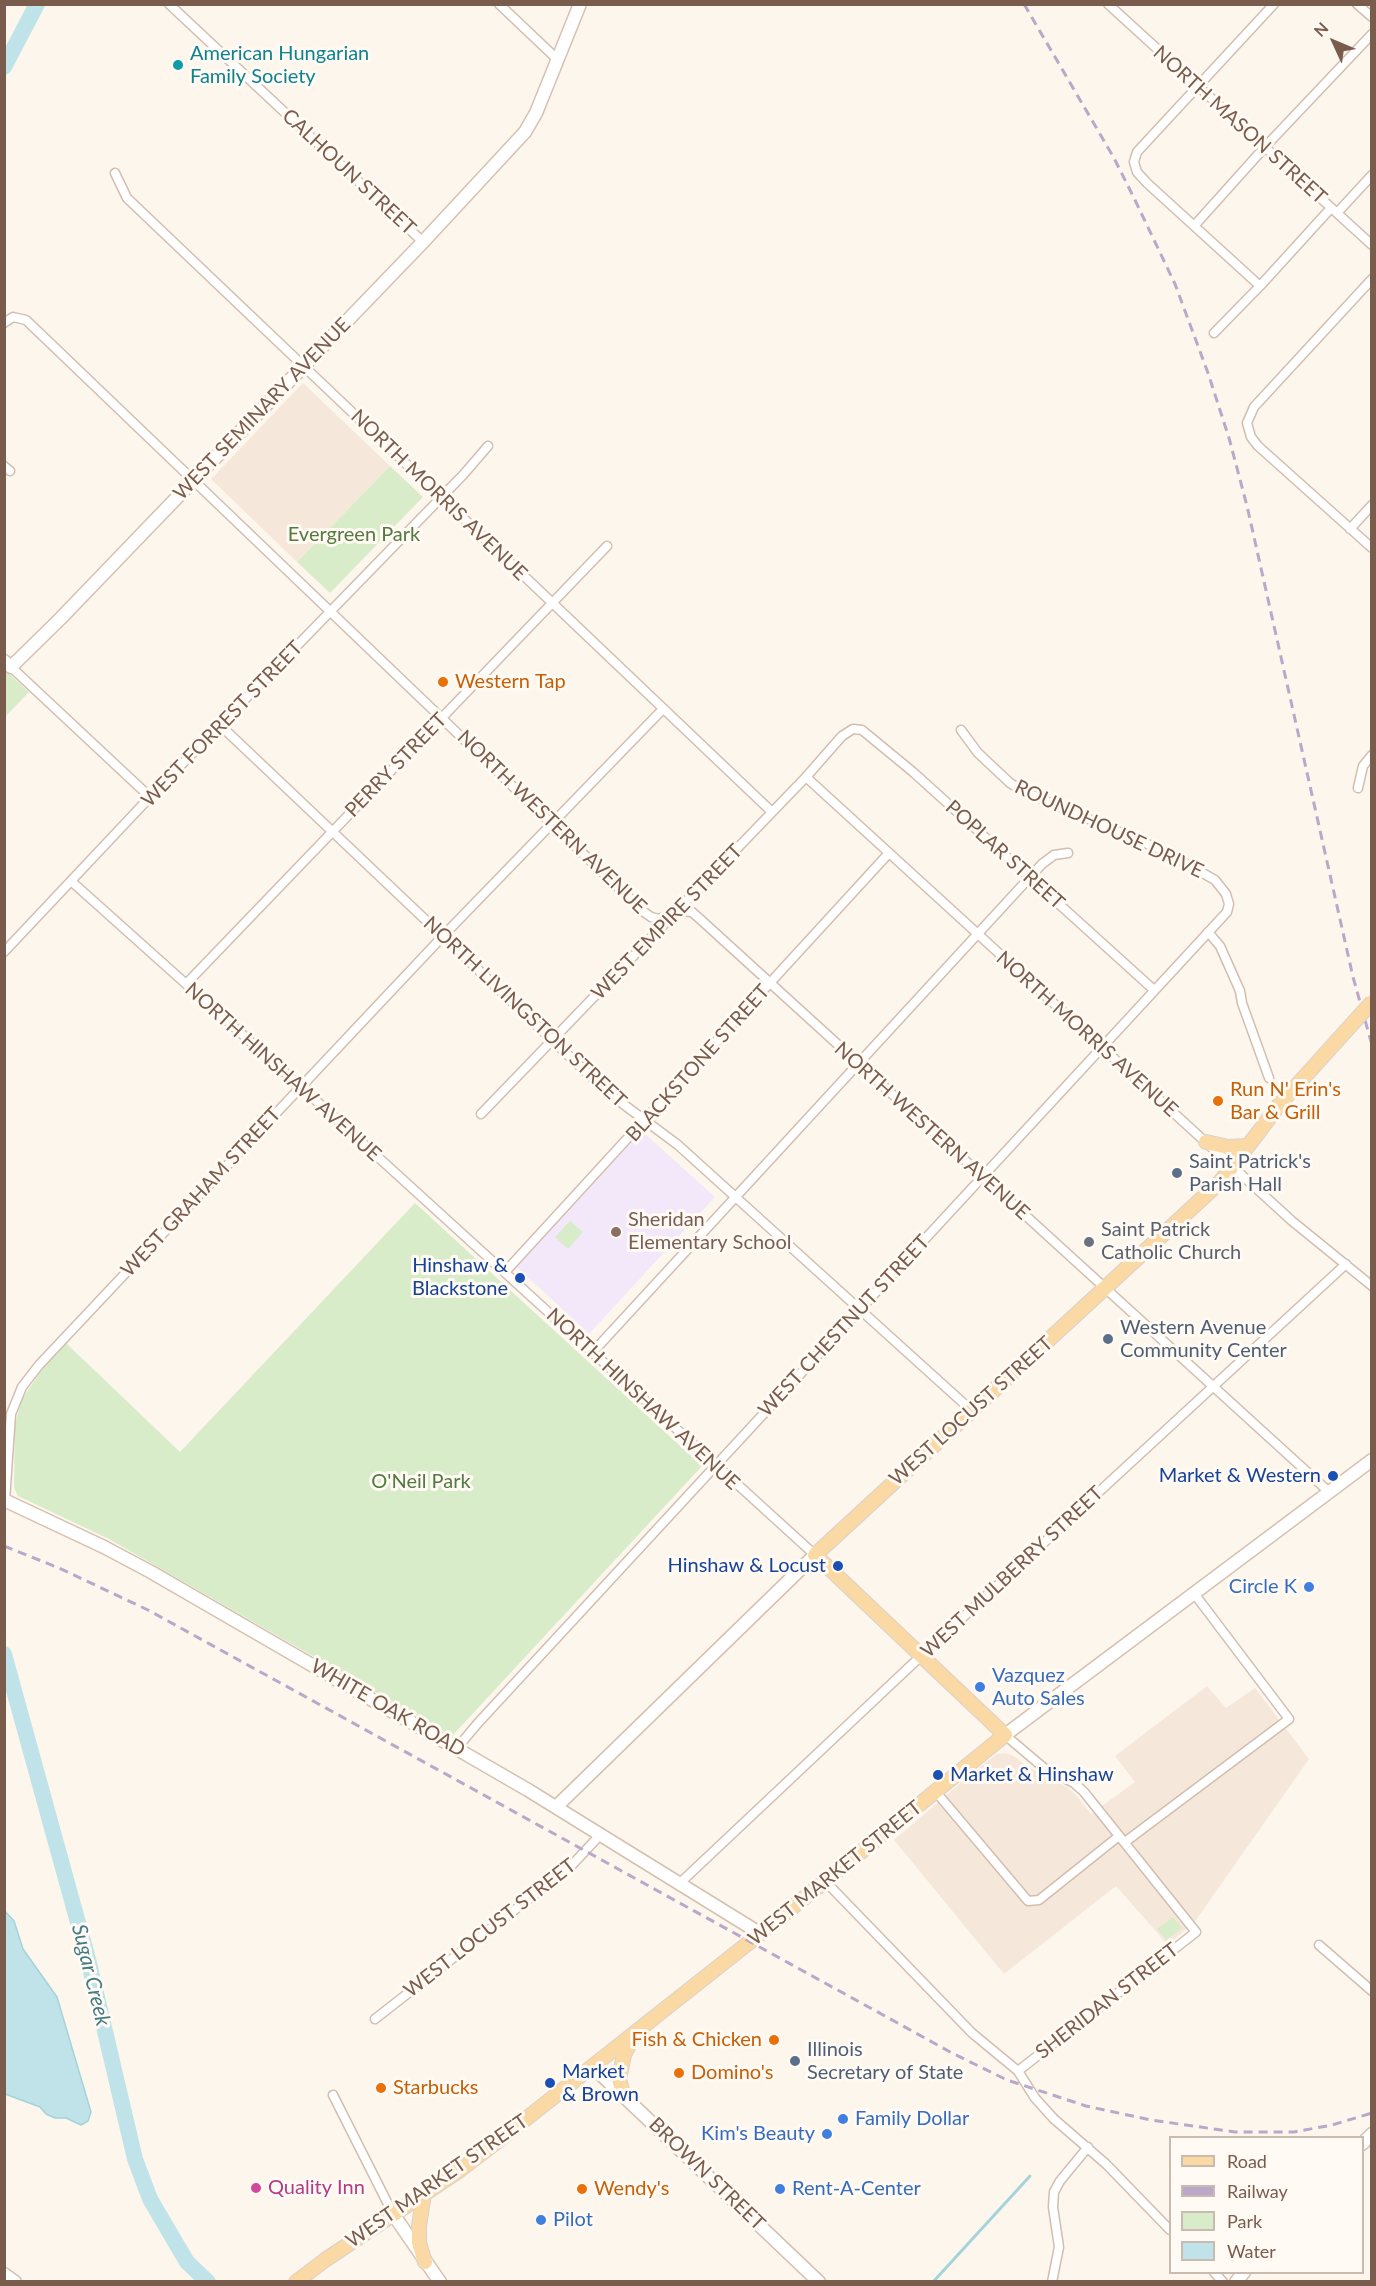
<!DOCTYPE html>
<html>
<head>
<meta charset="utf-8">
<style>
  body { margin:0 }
  #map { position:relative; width:1376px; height:2286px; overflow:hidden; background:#fdf6ec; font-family:Lato,sans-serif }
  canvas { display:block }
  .frame { position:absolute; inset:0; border:6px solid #7a5c4d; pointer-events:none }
  .legend { position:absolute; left:1169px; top:2136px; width:195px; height:138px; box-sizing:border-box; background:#fffaf3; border:2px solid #cabbb1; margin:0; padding:8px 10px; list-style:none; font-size:18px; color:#7a5c4d }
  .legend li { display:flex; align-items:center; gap:12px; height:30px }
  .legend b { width:30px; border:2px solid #cabbb1 }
  .north { position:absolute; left:1304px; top:12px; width:60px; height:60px; -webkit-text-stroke:4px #fffaf3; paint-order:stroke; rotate:314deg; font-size:16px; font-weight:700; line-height:24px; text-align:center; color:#7a5c4d }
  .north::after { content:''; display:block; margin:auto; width:21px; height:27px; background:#7a5c4d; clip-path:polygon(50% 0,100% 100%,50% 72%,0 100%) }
</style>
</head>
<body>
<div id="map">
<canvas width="1376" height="2286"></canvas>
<div class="frame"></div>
<ul class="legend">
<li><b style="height:8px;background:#fbd9a5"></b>Road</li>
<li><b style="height:8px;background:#b9a8c9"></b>Railway</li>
<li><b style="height:16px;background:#d8ecc9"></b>Park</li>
<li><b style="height:16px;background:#bfe3e8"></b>Water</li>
</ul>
<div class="north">N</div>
</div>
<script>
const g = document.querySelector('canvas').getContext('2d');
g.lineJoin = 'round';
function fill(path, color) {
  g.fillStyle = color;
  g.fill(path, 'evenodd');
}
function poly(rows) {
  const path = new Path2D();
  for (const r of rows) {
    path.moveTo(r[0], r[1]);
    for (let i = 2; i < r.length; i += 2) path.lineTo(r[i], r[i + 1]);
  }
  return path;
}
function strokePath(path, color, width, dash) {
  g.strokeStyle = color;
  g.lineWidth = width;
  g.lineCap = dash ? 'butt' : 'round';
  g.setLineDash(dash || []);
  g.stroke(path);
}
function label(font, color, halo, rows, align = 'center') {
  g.font = font + ' Lato,sans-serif';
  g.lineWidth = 6;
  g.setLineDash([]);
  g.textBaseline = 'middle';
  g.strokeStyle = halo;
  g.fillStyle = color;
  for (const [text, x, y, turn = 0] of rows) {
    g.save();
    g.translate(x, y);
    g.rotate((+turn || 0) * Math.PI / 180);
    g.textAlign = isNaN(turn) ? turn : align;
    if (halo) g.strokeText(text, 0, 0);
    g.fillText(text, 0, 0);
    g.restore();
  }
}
const residential = poly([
  [303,383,390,466,297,562,211,479],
  [1207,1686,1226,1708,1255,1688,1309,1759,1196,1920,1168,1945,1116,1886,1004,1974,894,1840,977,1769,997,1754,1005,1753,1014,1756,1028,1767,1067,1787,1077,1796,1091,1814,1135,1782,1115,1756]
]);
const education = poly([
  [642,1131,715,1197,589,1334,517,1267]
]);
const green = poly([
  [390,466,423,497,330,593,297,562],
  [4,669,29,692,5,717,4,717],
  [415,1203,702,1466,452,1736,109,1539,18,1496,14,1488,15,1424,22,1399,44,1367,66,1343,180,1452],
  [570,1221,583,1232,568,1249,555,1237],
  [1173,1917,1182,1928,1166,1940,1157,1929]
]);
const water = poly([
  [4,1910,14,1921,23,1949,57,1997,91,2112,88,2121,81,2125,66,2118,55,2118,46,2114,40,2107,5,2094,4,1910]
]);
const stream = poly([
  [933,2282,1030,2176]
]);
const river = poly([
  [4,67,37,4],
  [4,1654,88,1959,135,2159,150,2199,187,2262,208,2282]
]);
const street = poly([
  [169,4,423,242],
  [499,4,558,60],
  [1108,4,1372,245],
  [1357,4,1372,17],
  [115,173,127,198,772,812],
  [1337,213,1372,175],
  [1194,226,1264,148,1372,34],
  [1372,279,1254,407,1247,423,1251,437,1258,446,1372,548],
  [1260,286,1147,183,1137,172,1134,162,1137,152,1274,4],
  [4,323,13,317,26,320,644,912,651,917,659,919,682,911,692,912,700,919,1328,1491],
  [1214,333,1260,286,1331,208],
  [4,466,10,471],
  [1350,529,1372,505],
  [11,667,150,797],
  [220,725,607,1092,678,1145,971,1410],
  [806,777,1292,1221,1372,1286],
  [1358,788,1363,766,1372,755],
  [71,881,300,1086,815,1555],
  [1208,932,1220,946,1240,991,1242,1003,1269,1078],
  [4,952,150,797,463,475,488,446],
  [186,984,607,546],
  [481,1114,806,777,842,736,853,729,862,730,913,772,1154,990],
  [505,1272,889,853],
  [592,1353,1042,864,1054,855,1068,853],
  [5,1501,11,1414,22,1387,39,1365,443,936,663,709],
  [1005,1735,1044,1768,1074,1783,1084,1792,1196,1932,1018,2071],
  [457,1748,478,1723,1227,912,1229,904,1226,894,1215,880,1164,851,1025,792,1010,783,978,753,961,730],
  [936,1792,1028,1901,1039,1900,1119,1836],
  [1125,1842,1289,1719,1193,1592],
  [825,1881,972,2033,1018,2071,1035,2098,1054,2119,1106,2164,1170,2230],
  [680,1883,921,1656,1346,1264],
  [1319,1945,1372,1991],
  [375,2019,572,1865,601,1834],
  [333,2095,393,2214],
  [1214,2272,1223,2282],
  [1052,2282,1059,2247,1053,2207,1054,2192,1060,2181,1088,2147]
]);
const secondary = poly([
  [4,661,11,667,60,619,423,242,525,132,536,113,580,4],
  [4,1500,104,1547,151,1572,528,1790,761,1934],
  [1005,1735,1372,1460],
  [556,1807,815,1555],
  [593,2067,819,2282],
  [1362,2144,1372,2134],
  [393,2214,440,2282],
  [4,2274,15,2282],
  [1236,2282,1244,2272]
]);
const primary = poly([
  [1206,1142,1228,1147,1248,1146],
  [623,2094,619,2079,624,2055,632,2039],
  [424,2194,419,2226,419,2243,425,2262],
  [296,2282,325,2260,460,2170,498,2141,751,1941,1005,1735,815,1555,1220,1182,1258,1133]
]);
const rail = poly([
  [1024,4,1114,158,1134,198,1175,284,1208,373,1229,438,1247,506,1353,977,1372,1045],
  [4,1546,59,1568,148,1610,952,2053,1007,2080,1086,2106,1151,2120,1235,2132,1294,2132,1332,2125,1372,2113]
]);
const primaryBridge = poly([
  [1258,1133,1279,1105,1372,1002]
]);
const markers = [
  [178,65,6,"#0f9aa8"],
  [443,682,6,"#e8710a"],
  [1218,1101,6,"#e8710a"],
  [1177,1173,6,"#5c6f8a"],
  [616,1232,6,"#8d6e63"],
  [1089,1242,6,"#6b7280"],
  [520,1278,6,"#1a4fb4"],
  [1108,1339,6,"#5c6f8a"],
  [1333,1476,6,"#1a4fb4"],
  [838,1566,6,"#1a4fb4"],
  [1309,1587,6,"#3f7fe0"],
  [980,1687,6,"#3f7fe0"],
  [938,1775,6,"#1a4fb4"],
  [774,2040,6,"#e8710a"],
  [795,2061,6,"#5c6f8a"],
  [679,2073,6,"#e8710a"],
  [550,2083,6,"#1a4fb4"],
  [381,2088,6,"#e8710a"],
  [843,2119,6,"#3f7fe0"],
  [827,2134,6,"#3f7fe0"],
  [256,2188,6,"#d1479c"],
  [582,2189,6,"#e8710a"],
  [780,2189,6,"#3f7fe0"],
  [541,2220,6,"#3f7fe0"]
];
const cultureNames = [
  ["American Hungarian",190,54],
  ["Family Society",190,77]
];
const streetNames = [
  ["NORTH MASON STREET",1240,125,42],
  ["CALHOUN STREET",349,172,43],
  ["WEST SEMINARY AVENUE",262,409,-46],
  ["NORTH MORRIS AVENUE",439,495,44],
  ["WEST FORREST STREET",222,724,-46],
  ["PERRY STREET",396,765,-46],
  ["NORTH WESTERN AVENUE",552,822,44],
  ["ROUNDHOUSE DRIVE",1109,829,25],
  ["POPLAR STREET",1005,855,42],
  ["WEST EMPIRE STREET",667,922,-46],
  ["NORTH LIVINGSTON STREET",525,1012,43],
  ["NORTH MORRIS AVENUE",1087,1034,42],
  ["BLACKSTONE STREET",698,1063,-48],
  ["NORTH HINSHAW AVENUE",283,1072,42],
  ["NORTH WESTERN AVENUE",932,1131,42],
  ["WEST GRAHAM STREET",201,1192,-47],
  ["WEST CHESTNUT STREET",844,1326,-47],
  ["NORTH HINSHAW AVENUE",643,1399,43],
  ["WEST LOCUST STREET",971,1411,-42],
  ["WEST MULBERRY STREET",1012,1572,-43],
  ["WHITE OAK ROAD",388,1708,30],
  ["WEST MARKET STREET",835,1873,-39],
  ["WEST LOCUST STREET",490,1928,-38],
  ["SHERIDAN STREET",1107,2001,-38],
  ["BROWN STREET",707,2174,44],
  ["WEST MARKET STREET",437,2181,-35]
];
const parkNames = [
  ["Evergreen Park",354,535],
  ["O'Neil Park",421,1482]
];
const foodNames = [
  ["Western Tap",455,682],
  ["Run N' Erin's",1230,1090],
  ["Bar & Grill",1230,1113],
  ["Fish & Chicken",762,2040,"right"],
  ["Domino's",691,2073],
  ["Starbucks",393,2088],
  ["Wendy's",594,2189]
];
const serviceNames = [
  ["Saint Patrick's",1189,1162],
  ["Parish Hall",1189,1185],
  ["Western Avenue",1120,1328],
  ["Community Center",1120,1351],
  ["Illinois",807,2050],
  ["Secretary of State",807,2073]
];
const educationNames = [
  ["Sheridan",628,1220],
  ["Elementary School",628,1243]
];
const worshipNames = [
  ["Saint Patrick",1101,1230],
  ["Catholic Church",1101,1253]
];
const transitNames = [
  ["Hinshaw &",508,1266],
  ["Blackstone",508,1289],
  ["Market & Western",1321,1476],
  ["Hinshaw & Locust",826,1566],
  ["Market & Hinshaw",950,1775,"left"],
  ["Market",562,2072,"left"],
  ["& Brown",562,2095,"left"]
];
const shopNames = [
  ["Circle K",1297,1587,"right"],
  ["Vazquez",992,1676],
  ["Auto Sales",992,1699],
  ["Family Dollar",855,2119],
  ["Kim's Beauty",815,2134,"right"],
  ["Rent-A-Center",792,2189],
  ["Pilot",553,2220]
];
const hotelNames = [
  ["Quality Inn",268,2188]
];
const waterNames = [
  ["Sugar Creek",91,1975,76]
];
fill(residential, '#f5e8da');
fill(education, '#f3e8fa');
fill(green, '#d8ecc9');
fill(water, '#bfe3e8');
strokePath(water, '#a5d3da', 1.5);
strokePath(stream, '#a5d3da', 3);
strokePath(river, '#bfe3e8', 16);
strokePath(street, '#d1beb0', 11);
strokePath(secondary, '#d6c0b0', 15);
strokePath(primary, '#dad1cd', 16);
strokePath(street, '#fff', 8);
strokePath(secondary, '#fff', 12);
strokePath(primary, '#fbd9a5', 14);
strokePath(rail, '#b9a8c9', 3, [9, 6]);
strokePath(primaryBridge, '#dad1cd', 16, []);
strokePath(primaryBridge, '#fbd9a5', 14);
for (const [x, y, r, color] of markers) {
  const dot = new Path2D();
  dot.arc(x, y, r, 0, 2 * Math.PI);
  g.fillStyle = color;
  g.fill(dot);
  strokePath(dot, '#fffaf3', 2);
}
label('20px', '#0d838f', '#fffaf3', cultureNames, 'left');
label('20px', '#7a5c4d', '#fffaf3', streetNames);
label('20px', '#537a41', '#fffaf3', parkNames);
label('20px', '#c56008', '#fffaf3', foodNames, 'left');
label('20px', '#4e5e75', '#fffaf3', serviceNames, 'left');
label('20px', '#785e54', '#fffaf3', educationNames, 'left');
label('20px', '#5b616d', '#fffaf3', worshipNames, 'left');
label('20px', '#164399', '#fffaf3', transitNames, 'right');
label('20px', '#366cbe', '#fffaf3', shopNames, 'left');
label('20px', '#b23c85', '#fffaf3', hotelNames, 'left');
label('italic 21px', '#437c86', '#fffaf3', waterNames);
</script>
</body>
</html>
